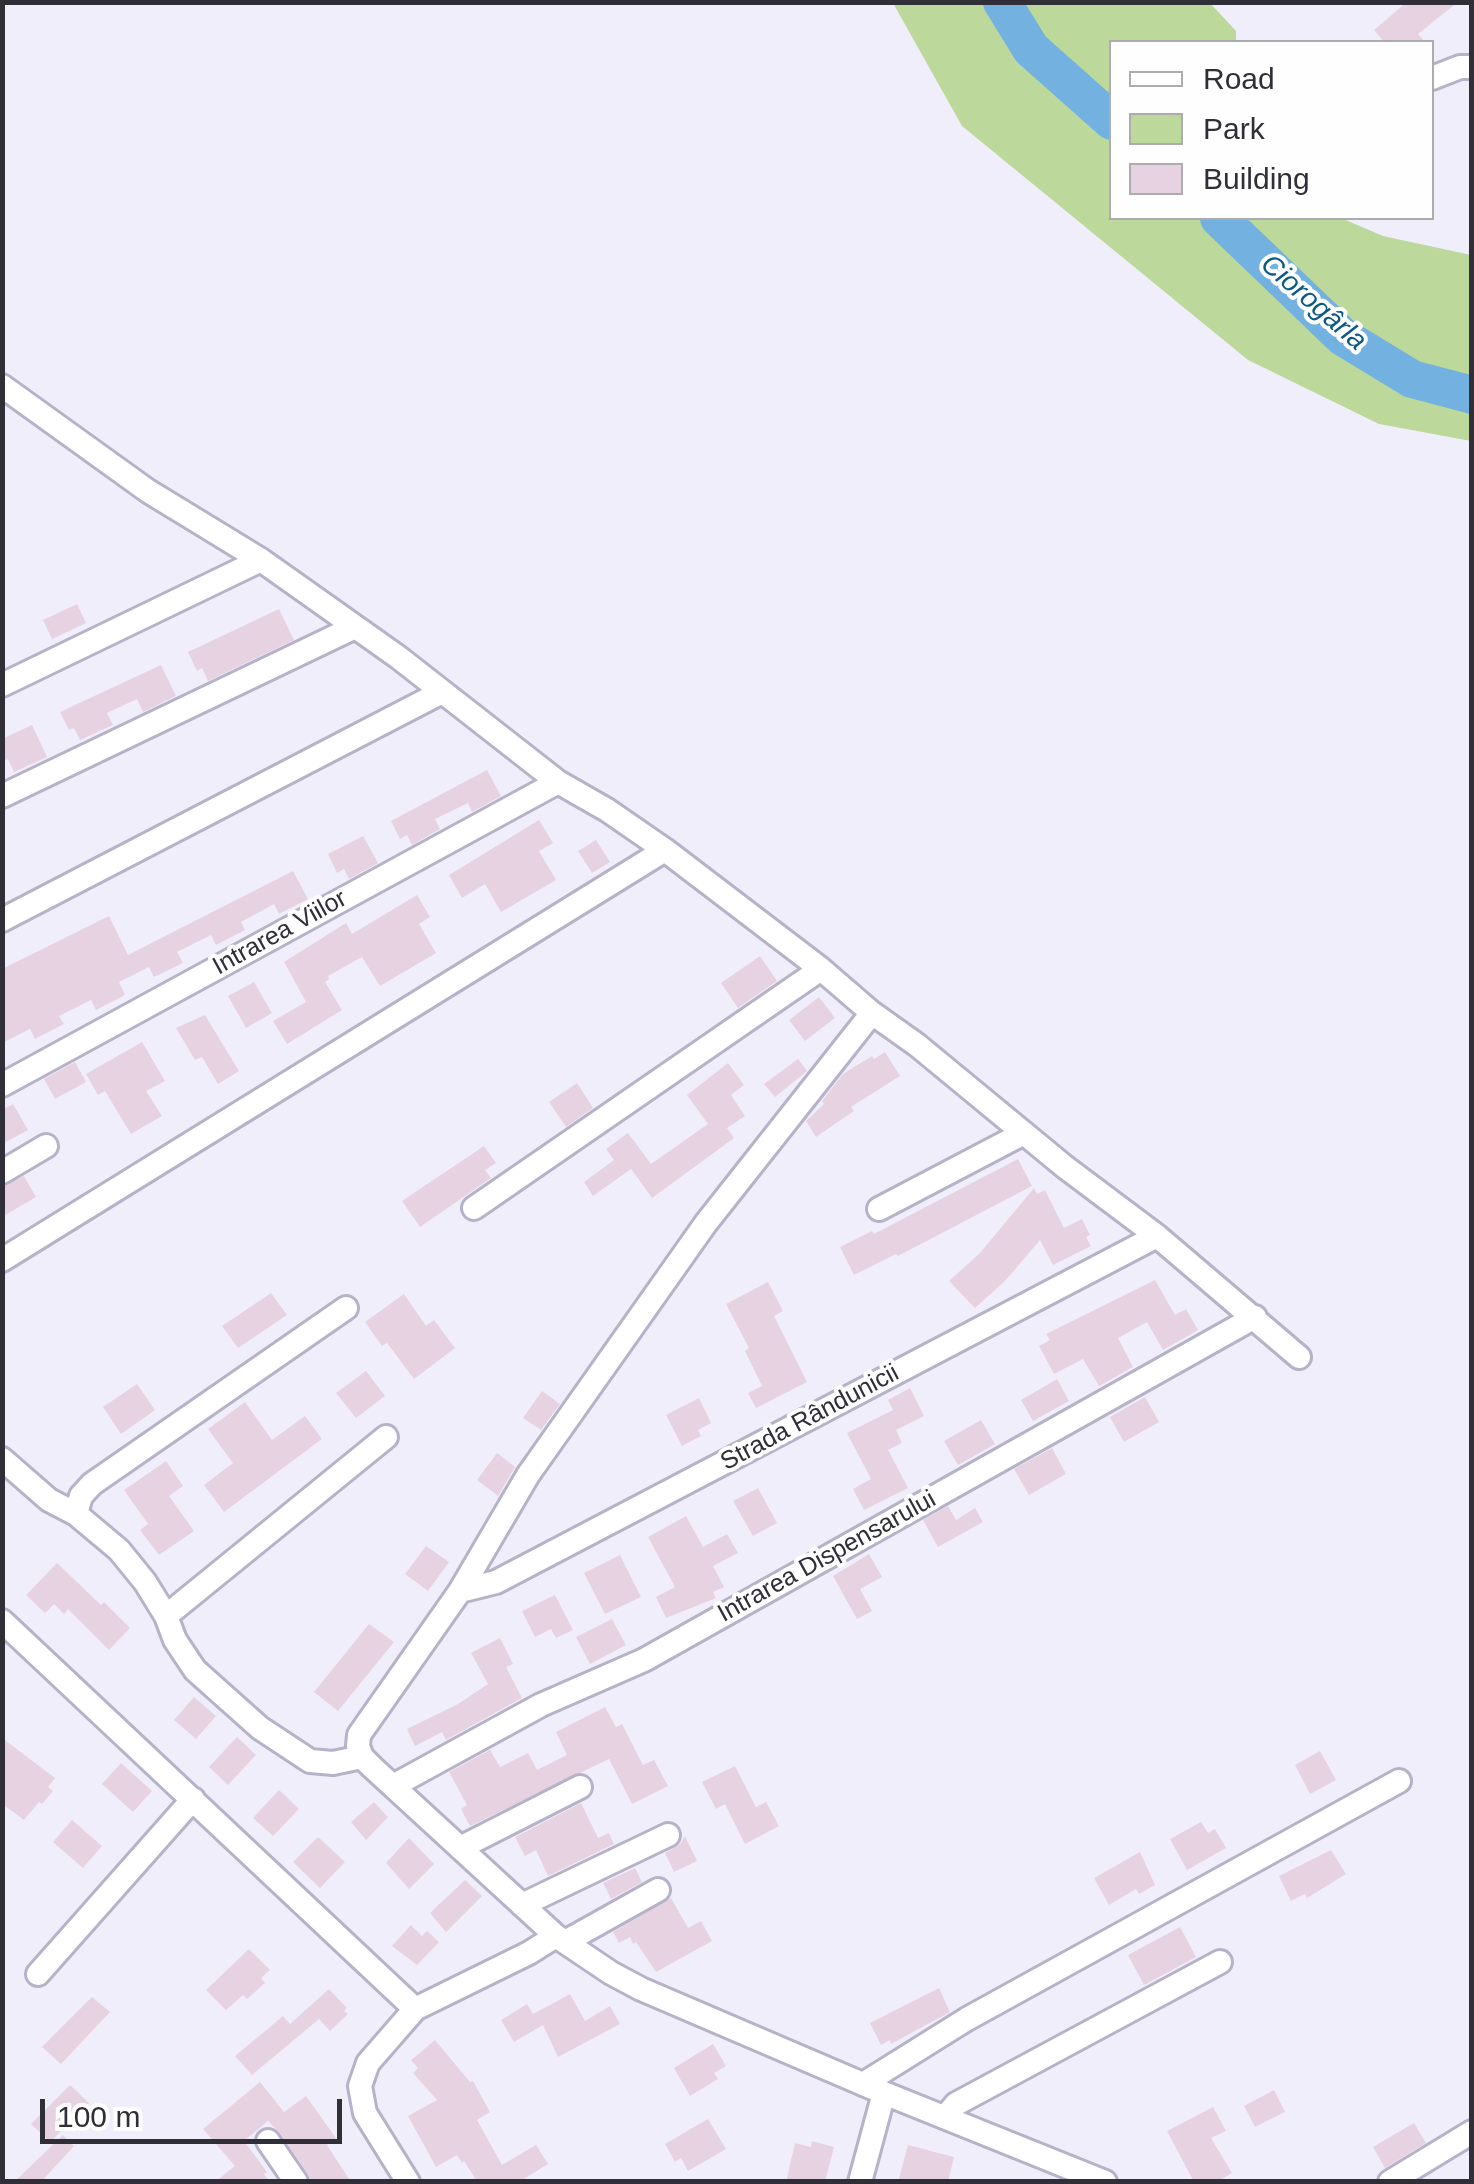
<!DOCTYPE html>
<html>
<head>
<meta charset="utf-8">
<style>
  body { margin:0 }
  #map { position:relative; width:1474px; height:2184px; overflow:hidden; background:#f1eefc; font-family:Arial,sans-serif }
  canvas { display:block }
  .frame { position:absolute; inset:0; border:5px solid #302e37; pointer-events:none }
  .legend { position:absolute; left:1109px; top:40px; width:325px; height:180px; box-sizing:border-box; background:#fefefe; border:2px solid #acabae; margin:0; padding:12px 18px; list-style:none; font-size:30px; color:#302e37 }
  .legend li { display:flex; align-items:center; gap:20px; height:50px }
  .legend b { width:50px; border:2px solid #acabae }
  .scale { position:absolute; left:40px; top:2099px; width:302px; height:45px; box-sizing:border-box; border:5px solid #302e37; border-top:0; padding-left:12px; font-size:30px; line-height:35px; white-space:nowrap; color:#302e37; -webkit-text-stroke:8px #fefefe; paint-order:stroke }
</style>
</head>
<body>
<div id="map">
<canvas width="1474" height="2184"></canvas>
<div class="frame"></div>
<ul class="legend">
<li><b style="height:12px;background:#fff"></b>Road</li>
<li><b style="height:28px;background:#bcd89a"></b>Park</li>
<li><b style="height:28px;background:#e7d2e2"></b>Building</li>
</ul>
<div class="scale">100 m</div>
</div>
<script>
const g = document.querySelector('canvas').getContext('2d');
g.lineJoin = 'round';
function fill(path, color) {
  g.fillStyle = color;
  g.fill(path, 'evenodd');
}
function poly(rows) {
  const path = new Path2D();
  for (const r of rows) {
    path.moveTo(r[0], r[1]);
    for (let i = 2; i < r.length; i += 2) path.lineTo(r[i], r[i + 1]);
  }
  return path;
}
function strokePath(path, color, width, dash) {
  g.strokeStyle = color;
  g.lineWidth = width;
  g.lineCap = dash ? 'butt' : 'round';
  g.setLineDash(dash || []);
  g.stroke(path);
}
function label(font, color, halo, rows, align = 'center') {
  g.font = font + ' Arial,sans-serif';
  g.lineWidth = 8;
  g.setLineDash([]);
  g.textBaseline = 'middle';
  g.strokeStyle = halo;
  g.fillStyle = color;
  for (const [text, x, y, turn = 0] of rows) {
    g.save();
    g.translate(x, y);
    g.rotate((+turn || 0) * Math.PI / 180);
    g.textAlign = isNaN(turn) ? turn : align;
    if (halo) g.strokeText(text, 0, 0);
    g.fillText(text, 0, 0);
    g.restore();
  }
}
const green = poly([
  [893,3,1210,3,1236,31,1236,42,1112,42,1112,218,1341,218,1383,236,1471,255,1471,441,1379,424,1248,360,962,126]
]);
const river = poly([
  [1002,2,1031,49,1112,121],
  [1219,218,1343,337,1412,379,1472,395]
]);
const building = poly([
  [1407,2,1458,2,1418,34,1425,42,1384,42,1374,30],
  [77,604,86,623,52,639,43,620],
  [279,609,294,640,208,681,202,668,197,671,188,652],
  [161,665,176,696,143,712,137,699,107,713,113,725,80,740,74,728,69,730,60,712],
  [32,725,47,757,14,772,8,759,2,762,2,739],
  [487,770,501,796,472,812,468,803,435,819,440,829,412,845,407,835,400,839,391,821],
  [539,820,553,843,539,851,556,880,501,912,485,884,462,898,449,875],
  [363,836,378,863,349,879,344,869,337,873,328,854],
  [596,840,610,862,592,873,578,851],
  [293,871,308,899,279,914,274,904,241,922,245,930,216,945,211,935,177,952,183,963,154,977,149,967,119,982,125,995,96,1010,91,1000,59,1016,64,1024,35,1039,30,1029,2,1043,2,969,109,916,128,955],
  [417,895,430,917,419,924,436,953,380,986,362,957,328,976,329,979,325,982,342,1010,287,1044,273,1021,306,1002,284,962,346,923,352,934],
  [760,956,777,981,738,1008,721,983],
  [254,982,272,1013,246,1028,228,996],
  [819,997,835,1018,805,1041,789,1020],
  [205,1015,239,1071,218,1084,202,1057,195,1060,176,1028],
  [142,1042,165,1081,146,1091,162,1116,131,1134,105,1091,98,1095,86,1074],
  [885,1052,900,1076,851,1107,854,1111,816,1137,806,1121,824,1104,822,1101,843,1074,872,1056,874,1059],
  [798,1059,807,1071,775,1097,764,1084],
  [75,1062,86,1082,55,1099,44,1079],
  [728,1063,744,1085,731,1095,745,1116,727,1128,734,1138,652,1198,631,1169,593,1196,584,1182,614,1160,606,1149,628,1133,651,1164,708,1124,687,1095],
  [577,1083,593,1108,566,1127,549,1102],
  [13,1104,28,1130,2,1144,2,1110],
  [484,1146,496,1163,485,1170,491,1178,420,1227,402,1201],
  [1018,1159,1032,1186,898,1256,896,1254,854,1275,840,1247,872,1231,874,1234],
  [24,1176,36,1197,2,1217,2,1187],
  [1034,1188,1037,1194,1045,1190,1064,1228,1082,1219,1090,1235,1086,1237,1091,1246,1053,1265,1040,1240,1005,1281,975,1308,949,1281,980,1253],
  [1155,1280,1175,1315,1186,1309,1198,1330,1163,1350,1147,1322,1118,1338,1133,1367,1099,1386,1083,1359,1054,1374,1039,1346,1050,1340,1046,1334],
  [768,1282,783,1311,774,1316,807,1382,756,1408,748,1393,762,1386,745,1351,749,1348,726,1304],
  [271,1293,287,1315,238,1348,222,1326],
  [404,1294,426,1326,434,1320,455,1348,414,1379,387,1343,382,1346,365,1322],
  [366,1371,385,1396,356,1418,336,1393],
  [1057,1379,1069,1401,1033,1421,1021,1400],
  [137,1384,155,1410,121,1434,103,1407],
  [910,1388,924,1416,896,1430,902,1443,888,1450,908,1488,864,1510,853,1489,871,1479,847,1433,893,1410,888,1400],
  [542,1391,560,1404,541,1430,523,1418],
  [1145,1397,1159,1422,1124,1442,1110,1417],
  [699,1398,711,1423,698,1430,701,1436,682,1446,666,1415],
  [245,1402,272,1440,305,1416,322,1439,224,1512,204,1485,233,1463,208,1429],
  [981,1420,995,1444,958,1465,944,1441],
  [1052,1448,1066,1474,1029,1495,1014,1469],
  [497,1453,515,1467,498,1496,477,1480],
  [166,1461,183,1486,169,1496,194,1531,159,1555,140,1530,148,1524,124,1490],
  [758,1488,777,1523,753,1536,733,1501],
  [948,1506,956,1520,975,1508,983,1522,938,1547,923,1520],
  [686,1516,703,1547,727,1534,738,1553,713,1566,724,1587,713,1592,716,1598,666,1618,656,1597,675,1587,648,1537],
  [426,1546,449,1562,428,1591,405,1574],
  [869,1554,882,1577,860,1589,872,1611,857,1619,833,1576],
  [620,1555,641,1597,605,1614,584,1573],
  [57,1563,101,1605,104,1602,130,1628,109,1650,68,1609,64,1614,54,1604,45,1613,26,1595],
  [555,1595,573,1630,556,1638,551,1629,535,1637,522,1611],
  [612,1619,626,1645,590,1664,576,1637],
  [369,1624,394,1642,338,1711,314,1692],
  [500,1638,513,1664,506,1667,522,1698,446,1740,442,1732,415,1746,407,1729,458,1704,488,1684,471,1653],
  [194,1697,216,1716,196,1739,174,1720],
  [605,1707,616,1727,622,1724,643,1765,654,1760,668,1786,632,1804,609,1759,470,1826,461,1809,467,1805,449,1772,490,1750,500,1767,528,1753,537,1770,567,1755,556,1732],
  [237,1737,256,1755,228,1785,209,1767],
  [2,1738,55,1778,48,1787,53,1791,42,1804,39,1802,24,1820,2,1804],
  [1320,1751,1336,1780,1310,1794,1295,1765],
  [121,1763,152,1791,133,1812,102,1784],
  [735,1766,756,1807,766,1802,779,1826,745,1844,725,1804,716,1809,702,1782],
  [279,1790,299,1809,273,1836,253,1818],
  [374,1802,388,1817,366,1840,351,1822],
  [581,1803,598,1838,609,1833,614,1844,548,1876,536,1850,525,1856,515,1837],
  [72,1820,102,1846,83,1868,53,1842],
  [1201,1822,1208,1833,1215,1829,1226,1848,1187,1870,1170,1839],
  [685,1836,697,1861,674,1872,665,1853,680,1844],
  [318,1837,345,1862,320,1888,293,1862],
  [409,1838,434,1864,409,1889,386,1863],
  [1331,1850,1346,1874,1307,1898,1305,1894,1291,1901,1279,1876],
  [1140,1852,1155,1885,1139,1894,1136,1889,1109,1905,1094,1878],
  [635,1868,642,1882,611,1899,603,1883],
  [465,1880,482,1896,446,1932,430,1913],
  [671,1898,688,1928,701,1921,712,1941,656,1972,636,1942,633,1944,630,1937,619,1943,613,1932],
  [411,1925,422,1936,427,1931,439,1942,417,1965,392,1946],
  [1180,1927,1196,1957,1144,1985,1128,1955],
  [249,1949,270,1970,261,1978,265,1983,247,1999,243,1995,226,2010,206,1990],
  [939,1988,950,2012,891,2044,890,2040,881,2045,870,2023],
  [329,1989,347,2008,344,2011,348,2014,330,2031,319,2019,252,2075,235,2056,283,2016,290,2024],
  [570,1994,585,2021,610,2006,620,2024,558,2057,543,2025,514,2042,501,2020,527,2004,533,2014],
  [92,1997,110,2012,61,2064,42,2047],
  [435,2040,470,2082,473,2081,490,2112,477,2120,502,2165,536,2145,548,2164,519,2182,474,2182,476,2180,464,2161,462,2163,457,2155,436,2167,408,2116,437,2100,413,2073,418,2068,411,2060],
  [713,2044,726,2066,714,2073,718,2079,690,2096,674,2068],
  [260,2082,284,2112,306,2096,336,2138,327,2145,351,2182,313,2182,280,2133,268,2121,244,2141,267,2172,264,2174,270,2182,215,2182,235,2166,203,2129],
  [70,2085,89,2103,50,2142,31,2124],
  [1274,2090,1285,2112,1255,2127,1244,2106],
  [1213,2107,1226,2131,1211,2138,1232,2173,1217,2182,1194,2182,1167,2131],
  [708,2119,726,2149,688,2171,681,2158,675,2162,665,2144],
  [1414,2123,1426,2143,1385,2168,1373,2147],
  [63,2135,74,2146,41,2182,14,2182],
  [812,2141,834,2147,825,2182,786,2182,795,2143,811,2147],
  [908,2145,954,2157,948,2182,898,2182]
]);
const minor = poly([
  [1432,78,1460,67,1472,67],
  [2,386,148,491,261,560,398,657,558,782,607,810,665,850,821,969,872,1013,917,1045,1065,1167,1157,1236,1299,1357],
  [2,685,261,560],
  [2,796,355,627],
  [2,920,442,692],
  [872,1013,706,1223,528,1475,460,1591,359,1735,358,1746,362,1757,372,1767,556,1936,611,1973,641,1989,884,2093,1105,2182],
  [2,1085,558,782],
  [2,1172,46,1146],
  [474,1208,821,969],
  [879,1209,1024,1133],
  [2,1260,665,850],
  [2,1459,49,1500,76,1514,119,1550,145,1582,166,1616,175,1640,195,1670,260,1728,310,1761,333,1763,362,1757],
  [76,1514,81,1496,92,1484,346,1308],
  [460,1591,496,1582,1157,1236],
  [166,1616,386,1437],
  [2,1621,415,2009],
  [393,1786,541,1705,644,1660,1255,1317],
  [460,1848,580,1787],
  [522,1905,668,1835],
  [565,1942,658,1890],
  [38,1974,193,1799],
  [863,2084,967,2019,1399,1781],
  [945,2117,956,2104,1220,1962],
  [268,2141,296,2182],
  [408,2182,365,2113,360,2086,368,2063,415,2009,529,1953,556,1936],
  [860,2182,884,2093],
  [1390,2182,1472,2132]
]);
const streetNames = [
  ["Intrarea Viilor",280,933,-29],
  ["Strada Rândunicii",810,1418,-28],
  ["Intrarea Dispensarului",827,1557,-29]
];
const waterNames = [
  ["Ciorogârla",1313,303,41]
];
fill(green, '#bcd89a');
strokePath(river, '#73b2e0', 38);
fill(building, '#e7d2e2');
strokePath(minor, '#b6b2c8', 28);
strokePath(minor, '#fff', 22);
label('25px', '#302e37', '#fefefe', streetNames);
label('italic 28px', '#0b5984', '#fefefe', waterNames);
</script>
</body>
</html>
